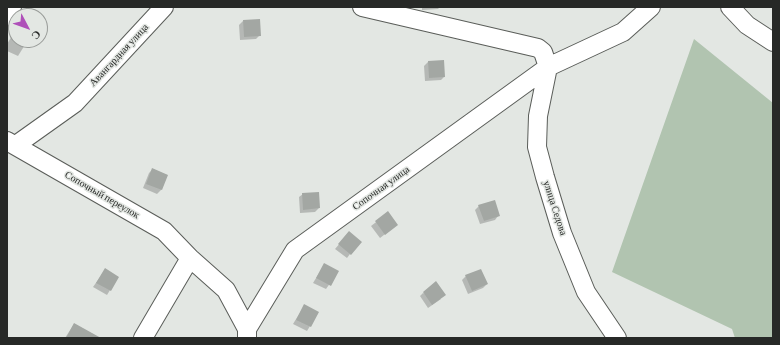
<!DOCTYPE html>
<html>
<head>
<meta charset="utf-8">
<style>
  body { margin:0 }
  #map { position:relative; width:780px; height:345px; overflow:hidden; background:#e3e7e3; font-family:"Crimson Pro",serif }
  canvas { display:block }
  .frame { position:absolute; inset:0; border:8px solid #272927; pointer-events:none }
  .north { position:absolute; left:8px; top:8px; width:40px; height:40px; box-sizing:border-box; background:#e3e7e3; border:1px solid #989b98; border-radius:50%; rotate:131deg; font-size:11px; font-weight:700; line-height:16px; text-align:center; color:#272927 }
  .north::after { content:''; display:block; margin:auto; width:14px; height:18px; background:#af50b9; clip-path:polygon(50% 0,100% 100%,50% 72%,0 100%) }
</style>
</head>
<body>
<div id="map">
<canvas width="780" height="345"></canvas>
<div class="frame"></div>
<div class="north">С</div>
</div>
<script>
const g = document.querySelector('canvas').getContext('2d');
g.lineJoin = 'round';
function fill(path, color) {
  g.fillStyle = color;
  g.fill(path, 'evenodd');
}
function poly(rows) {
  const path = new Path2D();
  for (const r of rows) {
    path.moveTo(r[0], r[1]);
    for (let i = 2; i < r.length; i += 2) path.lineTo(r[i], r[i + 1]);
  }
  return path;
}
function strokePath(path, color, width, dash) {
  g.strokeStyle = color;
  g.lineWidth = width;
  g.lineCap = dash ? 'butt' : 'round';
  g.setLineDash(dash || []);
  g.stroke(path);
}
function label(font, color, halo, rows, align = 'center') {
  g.font = font + ' "Crimson Pro",serif';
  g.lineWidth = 3;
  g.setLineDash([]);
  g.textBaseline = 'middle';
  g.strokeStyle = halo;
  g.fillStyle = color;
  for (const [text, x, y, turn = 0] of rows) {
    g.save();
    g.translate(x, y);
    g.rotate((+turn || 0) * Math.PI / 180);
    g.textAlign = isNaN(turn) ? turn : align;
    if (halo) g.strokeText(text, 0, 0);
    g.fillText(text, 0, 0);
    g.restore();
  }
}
const green = poly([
  [694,39,773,103,773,338,735,338,732,329,612,272]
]);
const shadow = poly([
  [422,7,440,7,438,9,422,10],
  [243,21,260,35,256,39,240,40,239,25],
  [15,31,16,40,28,40,18,56,7,51,7,44],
  [444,61,444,77,441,80,425,81,424,66,428,62],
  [153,169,167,175,161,190,157,194,143,188,149,173],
  [303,194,319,208,315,212,300,213,299,197],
  [479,206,498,216,495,220,480,224,475,210],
  [388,213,393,228,380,238,371,226],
  [346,236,350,254,347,258,335,249],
  [324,265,338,272,326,289,313,283],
  [105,270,118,277,107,295,93,287],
  [466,276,487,284,483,288,468,294,462,280],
  [423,293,441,299,428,308,420,296],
  [304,306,318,313,307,331,293,324],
  [74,324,84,338,65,338]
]);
const building = poly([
  [260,19,261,36,244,37,243,20],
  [444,60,445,77,429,78,428,61],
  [152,168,168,175,162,190,146,184],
  [319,192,320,208,303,210,302,193],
  [495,200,500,216,484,221,478,205],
  [388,211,398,225,385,235,375,221],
  [349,231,362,242,351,255,338,244],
  [324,263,339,271,331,286,316,278],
  [105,268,119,277,111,291,96,283],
  [481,269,488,284,472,291,465,275],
  [436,281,446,295,432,305,423,292],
  [304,304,319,312,311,327,296,320],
  [74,323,101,338,66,338]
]);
const minor = poly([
  [362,7,538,48,543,52,548,67,538,116,537,147,545,177,562,233,586,292,617,338],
  [730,7,747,25,773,42],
  [7,16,12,7],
  [7,141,164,231,190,258,226,290,247,329],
  [16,145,75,103,164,7],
  [143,338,190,258],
  [247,338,247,329,295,250,548,67,623,32,651,7]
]);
const streetNames = [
  ["Авангардная улица",119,55,-47],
  ["Сопочная улица",381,188,-36],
  ["Сопочный переулок",102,195,30],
  ["улица Седова",555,208,72]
];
fill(green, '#b1c4b0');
fill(shadow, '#0003');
fill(building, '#a3a7a3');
strokePath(minor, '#5a5d59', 20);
strokePath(minor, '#fff', 18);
label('10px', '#272927', '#e3e7e3', streetNames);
</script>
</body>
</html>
